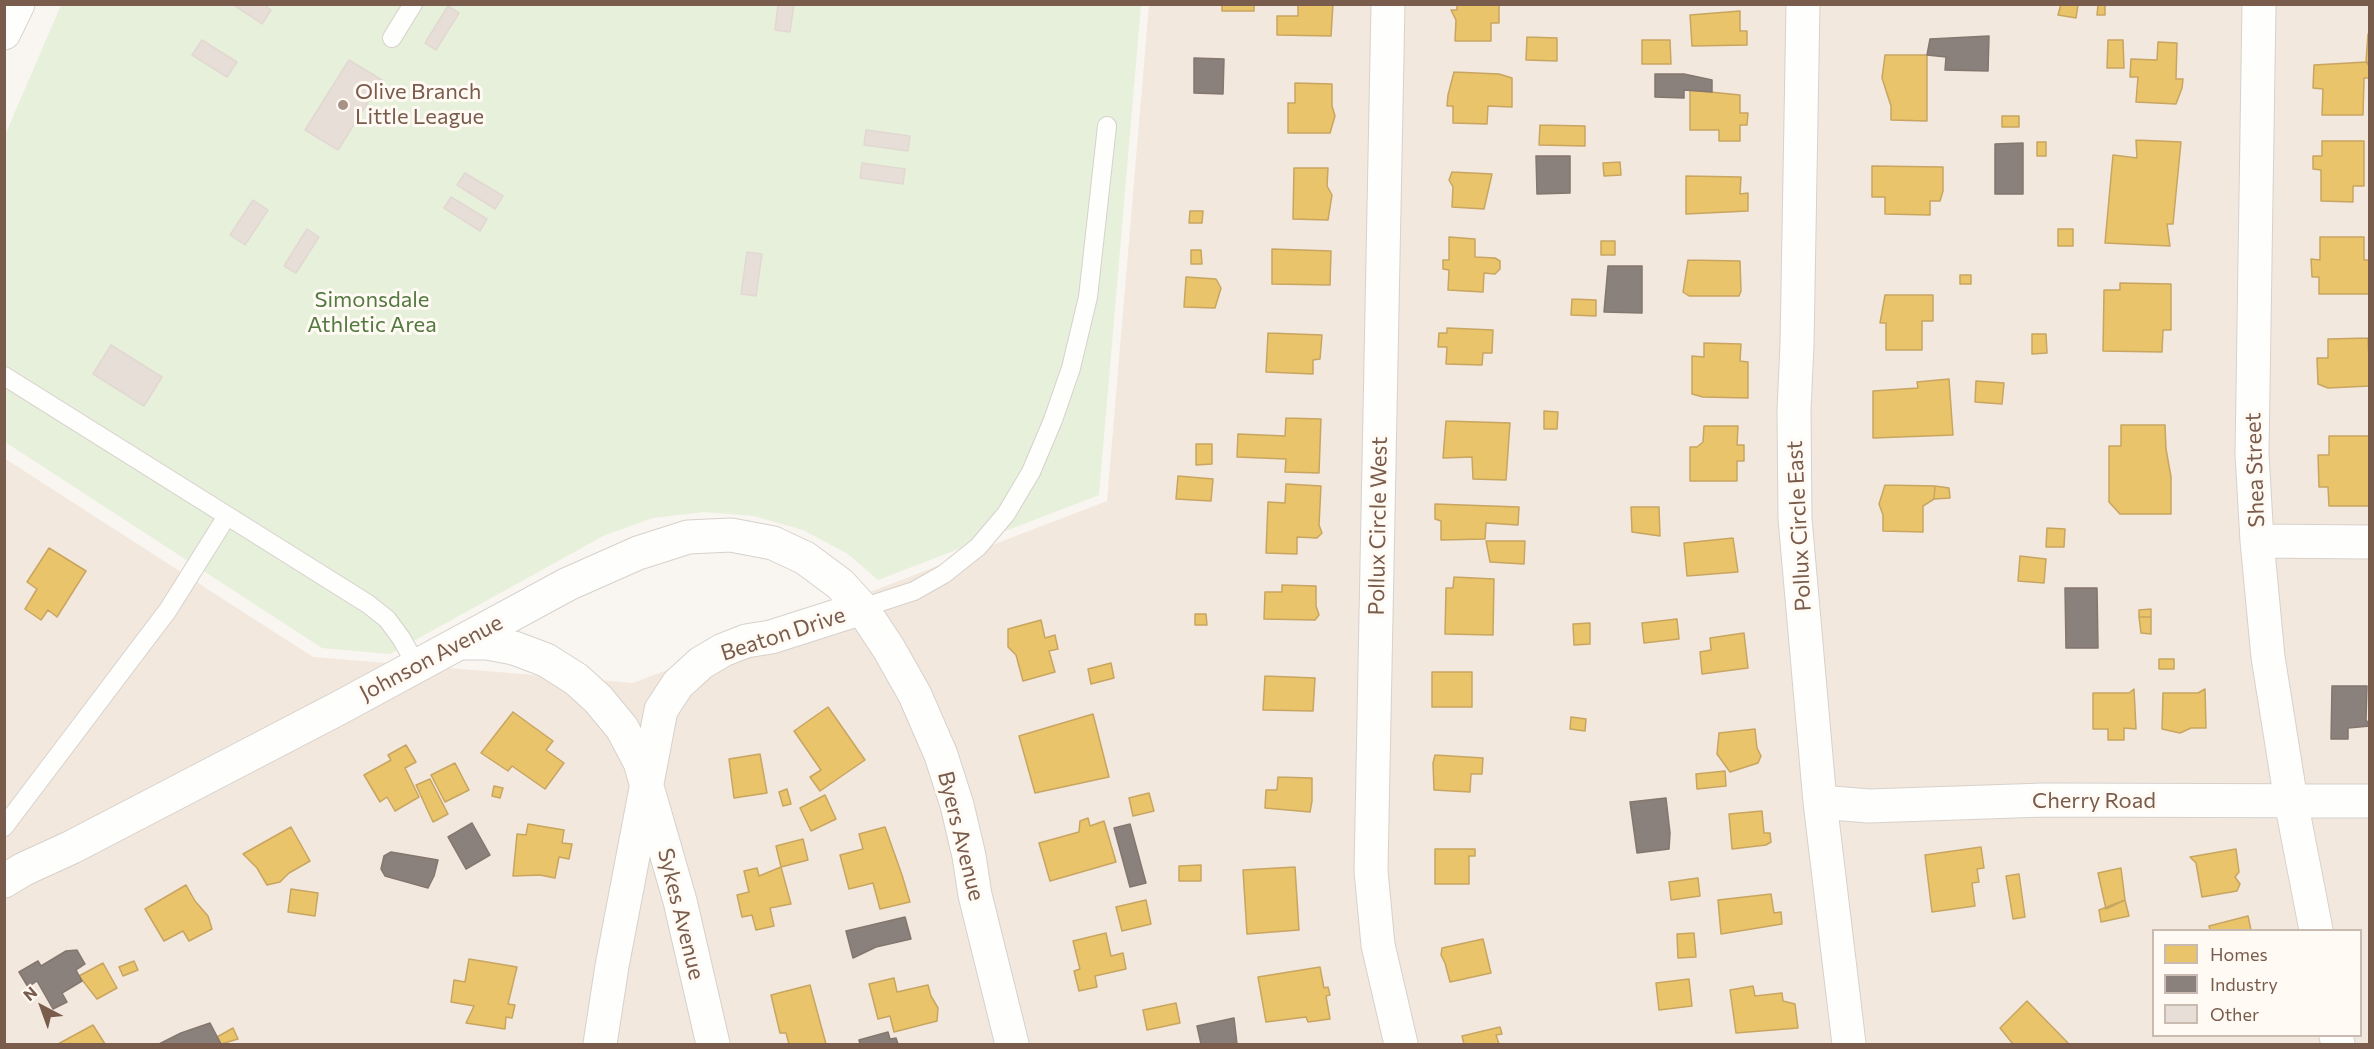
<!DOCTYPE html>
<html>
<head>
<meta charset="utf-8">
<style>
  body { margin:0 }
  #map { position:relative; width:2374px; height:1049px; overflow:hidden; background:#f9f5f0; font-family:Commissioner,sans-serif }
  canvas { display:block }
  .frame { position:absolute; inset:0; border:6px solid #7a5c4d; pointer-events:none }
  .legend { position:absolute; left:2152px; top:929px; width:210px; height:108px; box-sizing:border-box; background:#fffaf3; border:2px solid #cabbb1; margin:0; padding:8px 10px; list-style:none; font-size:18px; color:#7a5c4d }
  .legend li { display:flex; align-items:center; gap:12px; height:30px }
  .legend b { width:30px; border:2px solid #cabbb1 }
  .north { position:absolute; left:12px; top:977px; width:60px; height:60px; -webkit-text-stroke:4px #fffaf3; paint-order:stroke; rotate:319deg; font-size:16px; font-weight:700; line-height:24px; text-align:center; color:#7a5c4d }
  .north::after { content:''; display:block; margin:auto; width:21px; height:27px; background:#7a5c4d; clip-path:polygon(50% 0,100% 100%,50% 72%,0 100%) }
</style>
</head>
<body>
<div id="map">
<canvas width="2374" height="1049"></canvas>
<div class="frame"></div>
<ul class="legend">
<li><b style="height:16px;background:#e9c46a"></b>Homes</li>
<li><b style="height:16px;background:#8a817c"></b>Industry</li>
<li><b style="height:16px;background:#e6ded7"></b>Other</li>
</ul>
<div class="north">N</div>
</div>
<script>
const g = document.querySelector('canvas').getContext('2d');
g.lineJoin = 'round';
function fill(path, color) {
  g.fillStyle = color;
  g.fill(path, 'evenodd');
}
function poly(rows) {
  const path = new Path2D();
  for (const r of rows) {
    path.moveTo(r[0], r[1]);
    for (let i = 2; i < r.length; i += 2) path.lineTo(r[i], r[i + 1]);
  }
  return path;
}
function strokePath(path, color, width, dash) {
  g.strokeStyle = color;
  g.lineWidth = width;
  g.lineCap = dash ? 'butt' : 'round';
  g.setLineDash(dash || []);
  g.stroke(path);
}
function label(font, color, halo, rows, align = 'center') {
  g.font = font + ' Commissioner,sans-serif';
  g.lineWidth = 6;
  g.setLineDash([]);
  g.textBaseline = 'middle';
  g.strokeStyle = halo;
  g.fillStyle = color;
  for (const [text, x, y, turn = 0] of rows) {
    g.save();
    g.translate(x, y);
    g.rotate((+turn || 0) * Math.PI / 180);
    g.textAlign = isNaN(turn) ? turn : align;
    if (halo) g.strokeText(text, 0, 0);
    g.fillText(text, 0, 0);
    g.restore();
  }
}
const residential = poly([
  [1149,5,2369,5,2369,1044,5,1044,4,458,313,657,633,683,1107,501],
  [2154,930,2360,930,2360,1036,2154,1036]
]);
const green = poly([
  [61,5,1141,5,1099,495,878,580,848,554,803,530,754,516,704,512,653,518,605,535,390,654,322,648,5,442,5,135]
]);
const homes = poly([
  [1222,4,1254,4,1254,11,1222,11,1222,4],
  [1298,4,1333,4,1331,36,1277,35,1277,16,1298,16,1298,4],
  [1457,4,1499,4,1499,23,1491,23,1491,41,1455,41,1456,20,1451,10,1457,10,1457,4],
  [2061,4,2078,5,2076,18,2058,15,2061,4],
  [2098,5,2105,5,2105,15,2097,15,2098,5],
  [1740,11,1740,31,1747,31,1747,45,1692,46,1690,15,1740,11],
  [2368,34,2370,62,2366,62,2368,34],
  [1527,37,1557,38,1557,61,1526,60,1527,37],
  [1642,40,1670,40,1671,64,1642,64,1642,40],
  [2108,40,2123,40,2124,68,2107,68,2108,40],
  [2158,42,2177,43,2176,79,2183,79,2182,88,2176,104,2136,102,2138,77,2130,77,2131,59,2157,60,2158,42],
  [1885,55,1927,55,1927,121,1891,120,1891,106,1882,78,1885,55],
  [2366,62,2370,67,2370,78,2364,78,2363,115,2322,115,2323,89,2313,88,2314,65,2366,62],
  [1454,72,1499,74,1512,78,1512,107,1488,106,1487,124,1453,123,1453,106,1447,106,1448,95,1454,72],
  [1295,83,1332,84,1332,106,1335,116,1330,133,1288,133,1288,103,1295,103,1295,83],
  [1690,90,1740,95,1740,113,1748,113,1747,125,1740,125,1740,141,1719,141,1719,130,1690,130,1690,90],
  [2002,116,2019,116,2019,127,2002,127,2002,116],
  [1540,125,1585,126,1585,146,1539,145,1540,125],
  [2136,140,2181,142,2173,224,2167,224,2170,246,2105,243,2113,155,2137,158,2136,140],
  [2322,141,2364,141,2364,186,2353,186,2353,202,2321,201,2321,170,2313,169,2313,156,2322,156,2322,141],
  [2037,142,2046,142,2046,156,2037,156,2037,142],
  [1620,162,1621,175,1604,176,1603,163,1620,162],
  [1872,166,1943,167,1943,191,1940,201,1930,201,1930,215,1885,214,1885,197,1872,197,1872,166],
  [1294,168,1328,168,1327,186,1332,195,1328,220,1293,219,1294,168],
  [1452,172,1492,174,1484,209,1452,207,1453,187,1449,180,1452,172],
  [1686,176,1741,177,1740,194,1748,193,1748,211,1686,214,1686,176],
  [1190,211,1203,211,1202,223,1189,223,1190,211],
  [2058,229,2073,229,2073,246,2058,246,2058,229],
  [1449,237,1475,239,1475,257,1495,258,1500,261,1500,269,1495,274,1484,273,1483,292,1448,290,1449,270,1443,269,1443,260,1449,260,1449,237],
  [2320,237,2364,237,2364,260,2370,260,2370,294,2319,294,2319,277,2312,277,2311,259,2320,260,2320,237],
  [1601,241,1615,241,1615,255,1601,255,1601,241],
  [1272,249,1331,251,1330,285,1272,284,1272,249],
  [1191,250,1201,250,1202,264,1191,264,1191,250],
  [1688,260,1740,261,1741,291,1739,296,1689,296,1683,292,1688,260],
  [1960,275,1971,275,1971,284,1960,284,1960,275],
  [1186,277,1216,279,1221,288,1215,308,1184,307,1186,277],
  [2120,283,2171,284,2171,330,2163,330,2162,352,2103,351,2104,290,2120,290,2120,283],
  [1885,295,1933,295,1933,321,1922,321,1922,350,1886,350,1886,323,1880,323,1885,295],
  [1572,299,1596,300,1596,316,1571,315,1572,299],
  [1447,328,1493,330,1492,353,1483,353,1482,365,1446,364,1447,347,1438,347,1439,333,1447,333,1447,328],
  [1268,333,1322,335,1320,359,1313,360,1313,374,1266,372,1268,333],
  [2032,334,2046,334,2047,353,2032,354,2032,334],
  [2368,338,2370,386,2328,388,2318,384,2317,358,2328,358,2328,339,2368,338],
  [1704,343,1741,344,1740,361,1748,362,1748,398,1703,397,1692,394,1692,356,1704,357,1704,343],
  [1949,379,1953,435,1873,438,1873,391,1918,388,1917,382,1949,379],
  [1976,381,2004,383,2002,404,1975,402,1976,381],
  [1544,411,1558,412,1557,429,1544,429,1544,411],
  [1286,418,1321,419,1319,473,1285,472,1286,459,1237,457,1238,434,1285,436,1286,418],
  [1446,421,1510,423,1506,480,1473,479,1472,457,1443,458,1446,421],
  [2121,425,2165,425,2166,449,2171,477,2171,514,2120,514,2109,502,2109,446,2121,446,2121,425],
  [1704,426,1738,426,1737,445,1744,445,1744,461,1737,461,1737,481,1690,481,1690,447,1697,447,1703,442,1704,426],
  [2329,436,2370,436,2370,506,2329,506,2328,487,2319,487,2318,455,2329,455,2329,436],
  [1196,444,1212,444,1212,464,1196,465,1196,444],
  [1178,476,1213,479,1211,501,1176,499,1178,476],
  [1286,484,1321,486,1319,525,1322,533,1317,538,1297,537,1297,554,1266,553,1268,502,1285,503,1286,484],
  [1885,485,1935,486,1934,499,1923,506,1923,532,1883,531,1883,515,1879,504,1885,485],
  [1935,486,1949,488,1950,498,1934,499,1935,486],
  [1435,504,1519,507,1518,525,1486,523,1485,539,1441,540,1441,521,1435,519,1435,504],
  [1631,507,1659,507,1660,536,1632,532,1631,507],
  [2047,528,2065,529,2064,547,2046,547,2047,528],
  [1733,538,1738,572,1687,576,1684,543,1733,538],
  [1486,541,1525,541,1524,564,1490,562,1486,541],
  [49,548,86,571,57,617,48,610,41,620,25,609,37,589,27,582,49,548],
  [2020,556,2046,559,2044,583,2018,581,2020,556],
  [1454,577,1494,579,1493,635,1445,634,1446,588,1453,588,1454,577],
  [1282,585,1316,586,1316,606,1319,615,1315,620,1264,619,1265,592,1282,592,1282,585],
  [2151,609,2151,617,2139,617,2139,610,2151,609],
  [1195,614,1206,614,1207,625,1195,625,1195,614],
  [2139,617,2151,617,2151,634,2141,633,2139,617],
  [1677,619,1679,639,1644,643,1642,623,1677,619],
  [1041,620,1045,638,1055,635,1058,649,1049,651,1055,672,1023,681,1016,655,1008,647,1008,629,1041,620],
  [1590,623,1590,644,1574,645,1573,624,1590,623],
  [1744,633,1748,668,1702,674,1700,652,1711,650,1710,638,1744,633],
  [2159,659,2174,659,2174,669,2159,669,2159,659],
  [1111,663,1114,678,1091,684,1088,669,1111,663],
  [1432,672,1472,672,1472,707,1432,707,1432,672],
  [1265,676,1315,678,1313,711,1263,710,1265,676],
  [2134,689,2136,729,2124,728,2124,740,2108,740,2108,729,2093,729,2093,693,2129,693,2134,689],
  [2205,689,2206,728,2191,728,2180,733,2162,729,2163,693,2198,693,2205,689],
  [828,707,865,760,820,791,810,777,821,770,794,731,828,707],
  [513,712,553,741,546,750,564,763,545,789,512,766,508,771,481,753,513,712],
  [1093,714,1109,777,1035,793,1019,736,1093,714],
  [1571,717,1586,719,1585,731,1570,729,1571,717],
  [1755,729,1757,748,1761,756,1758,763,1730,772,1717,754,1719,733,1755,729],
  [406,745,416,762,405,768,419,797,395,811,387,797,380,802,364,775,391,760,388,755,406,745],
  [760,754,767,793,734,798,729,759,760,754],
  [1435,755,1483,758,1482,774,1471,774,1470,792,1434,790,1433,763,1435,755],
  [455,763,469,790,445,802,431,775,455,763],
  [1725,771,1726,786,1697,789,1696,774,1725,771],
  [1278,777,1312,778,1312,801,1310,812,1265,808,1266,790,1277,790,1278,777],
  [430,779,448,814,433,822,416,785,430,779],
  [494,786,503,788,500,798,492,796,494,786],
  [787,789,791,804,783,806,779,792,787,789],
  [1149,793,1154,811,1133,816,1129,798,1149,793],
  [825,795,836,819,811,831,800,808,825,795],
  [1762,811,1764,833,1770,833,1771,842,1766,845,1732,849,1729,814,1762,811],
  [1088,818,1090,826,1104,821,1116,862,1050,881,1039,843,1079,832,1080,821,1088,818],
  [528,824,564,830,562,843,572,844,569,859,559,857,555,878,540,875,513,876,517,834,526,835,528,824],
  [291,827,310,861,289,873,280,882,267,885,257,868,243,854,291,827],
  [885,827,902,875,910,902,880,909,873,883,849,889,840,855,863,849,859,834,885,827],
  [803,839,808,860,781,867,776,846,803,839],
  [1981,847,1984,868,1977,869,1979,882,1972,883,1975,906,1932,912,1925,855,1981,847],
  [1435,849,1475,849,1475,856,1469,856,1469,884,1435,884,1435,849],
  [2236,849,2239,872,2235,877,2240,884,2237,891,2202,897,2196,863,2190,857,2236,849],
  [1201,865,1201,881,1179,881,1179,866,1201,865],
  [781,867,791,904,770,908,774,926,756,930,752,915,742,917,737,895,749,892,744,871,757,868,759,876,781,867],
  [1295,867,1299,930,1247,934,1243,870,1295,867],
  [2121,868,2125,900,2106,909,2098,873,2121,868],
  [2019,874,2025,917,2013,919,2006,876,2019,874],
  [1698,878,1700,896,1671,900,1669,882,1698,878],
  [186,885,195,901,208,916,212,929,189,941,183,931,164,941,145,909,186,885],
  [291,889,318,893,315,916,288,912,291,889],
  [1771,894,1774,913,1781,912,1782,924,1721,934,1718,900,1771,894],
  [1146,900,1151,924,1122,931,1116,907,1146,900],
  [2125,900,2129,916,2101,922,2099,910,2125,900],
  [2248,916,2251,930,2210,930,2209,926,2248,916],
  [1106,933,1111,956,1123,953,1126,969,1095,976,1097,987,1079,991,1074,971,1080,969,1073,941,1106,933],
  [1694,933,1696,957,1678,958,1677,934,1694,933],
  [1483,939,1491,973,1450,982,1445,963,1441,955,1442,948,1483,939],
  [469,959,517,967,508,1004,515,1005,512,1018,506,1017,505,1029,466,1023,474,1006,451,1002,454,980,465,982,469,959],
  [134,961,138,970,123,976,119,967,134,961],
  [103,963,117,988,97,999,79,976,103,963],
  [1320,967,1324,988,1328,987,1330,995,1326,996,1330,1019,1308,1022,1306,1017,1266,1022,1258,977,1320,967],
  [894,978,897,992,928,985,931,996,938,1008,937,1021,894,1032,890,1016,878,1019,869,984,894,978],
  [1689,979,1692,1006,1659,1010,1656,983,1689,979],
  [810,985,826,1044,789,1044,786,1033,780,1033,771,995,810,985],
  [1753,986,1755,996,1782,993,1783,1001,1795,1004,1798,1028,1736,1033,1730,990,1753,986],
  [2027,1001,2069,1044,2013,1044,2000,1028,2027,1001],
  [1176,1003,1180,1023,1147,1030,1143,1010,1176,1003],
  [93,1025,105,1044,58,1044,93,1025],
  [1500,1027,1502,1034,1496,1035,1499,1044,1464,1044,1462,1036,1500,1027],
  [233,1028,238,1039,221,1044,217,1037,233,1028]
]);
const industry = poly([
  [1989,36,1988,71,1945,70,1946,57,1927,55,1930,39,1989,36],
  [1194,58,1224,59,1223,94,1194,93,1194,58],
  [1655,74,1684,74,1712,80,1712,92,1684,90,1684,98,1655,97,1655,74],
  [2023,143,2023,194,1995,194,1995,144,2023,143],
  [1536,156,1570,156,1570,193,1537,194,1536,156],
  [1608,266,1642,266,1642,313,1604,312,1608,266],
  [2065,588,2097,588,2098,648,2066,648,2065,588],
  [2332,686,2367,686,2366,720,2370,726,2348,728,2348,739,2331,739,2332,686],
  [1666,798,1670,833,1669,849,1637,853,1630,802,1666,798],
  [472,823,490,855,466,869,448,837,472,823],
  [1130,824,1146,883,1130,887,1114,828,1130,824],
  [391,852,438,860,434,876,428,888,385,876,381,869,384,856,391,852],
  [905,917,911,939,876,947,853,958,846,931,905,917],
  [77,950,85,964,76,970,82,981,62,993,67,1002,53,1009,37,981,28,987,19,972,38,961,41,966,66,951,77,950],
  [1234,1018,1237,1044,1201,1044,1197,1026,1234,1018],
  [210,1023,221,1044,159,1044,181,1033,210,1023],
  [888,1032,890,1039,896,1038,898,1044,860,1044,859,1040,888,1032]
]);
const building = poly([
  [232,4,263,4,271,10,262,24,232,4],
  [778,4,794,4,790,32,775,30,778,4],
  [448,6,459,13,436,50,425,43,448,6],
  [202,40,237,62,227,77,192,55,202,40],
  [349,60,382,80,338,150,305,130,349,60],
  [866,130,910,136,908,151,864,145,866,130],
  [862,163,905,169,903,184,860,178,862,163],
  [465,173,503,196,495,209,457,185,465,173],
  [451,197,487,219,480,231,444,208,451,197],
  [253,200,268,210,245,245,230,235,253,200],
  [307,229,319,237,296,273,284,266,307,229],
  [747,252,762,254,756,296,741,294,747,252],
  [111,345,162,377,144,406,93,374,111,345]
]);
const service = poly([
  [392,38,413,4],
  [4,376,368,604,387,619,401,638,417,666],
  [862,608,914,591,944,574,978,547,1006,514,1031,472,1053,420,1071,368,1088,297,1107,126],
  [4,827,168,610,227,516]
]);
const minor = poly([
  [1388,4,1371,871,1378,945,1401,1044],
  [1803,4,1797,345,1794,410,1795,519,1820,802,1849,1044],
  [2259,4,2252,454,2257,541,2268,657,2291,801,2316,930],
  [2257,541,2370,542],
  [459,643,487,643,514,648,546,660,576,679,598,699,622,728,640,762,680,901,713,1044],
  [1820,802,1869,806,2044,800,2370,801],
  [4,881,24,869,72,847,339,708,568,584,638,553,688,537,731,535,773,543,805,558,840,584,862,608,889,649,915,695,941,755,957,805,969,856,975,895,1012,1044],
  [2336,1036,2338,1044],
  [600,1044,612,966,661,710,678,684,701,663,723,650,746,641,771,637,862,608]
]);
const tertiary = poly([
  [4,33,18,4]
]);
const markers = [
  [343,105,6,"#a69286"]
];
const poiNames = [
  ["Olive Branch",355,92],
  ["Little League",355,117]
];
const parkNames = [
  ["Simonsdale",372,300],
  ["Athletic Area",372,325]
];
const streetNames = [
  ["Shea Street",2255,470,-92],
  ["Pollux Circle West",1378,526,-89],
  ["Pollux Circle East",1799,526,-93],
  ["Beaton Drive",783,634,-18],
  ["Johnson Avenue",431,658,-28],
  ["Cherry Road",2094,801],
  ["Byers Avenue",961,836,76],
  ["Sykes Avenue",681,914,76]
];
fill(residential, '#f2e8de');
fill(green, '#e7f0db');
fill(homes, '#e9c46a');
strokePath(homes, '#c8a561', 1.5);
fill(industry, '#8a817c');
strokePath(industry, '#85766e', 1.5);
fill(building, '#e6ded7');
strokePath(building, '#e2d8d2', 1.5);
strokePath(service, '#d7d1cb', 20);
strokePath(minor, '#d7d1cb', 35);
strokePath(tertiary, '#d7d1cb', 35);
strokePath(service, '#fefefd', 18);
strokePath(minor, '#fefefd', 33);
strokePath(tertiary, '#fefefd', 33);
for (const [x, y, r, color] of markers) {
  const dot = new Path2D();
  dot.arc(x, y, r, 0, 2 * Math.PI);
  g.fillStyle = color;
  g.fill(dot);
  strokePath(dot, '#fffaf3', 2);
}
label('22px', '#7a5c4d', '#fffaf3', poiNames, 'left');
label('22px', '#537a41', '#fffaf3', parkNames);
label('22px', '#7a5c4d', '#fffaf3', streetNames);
</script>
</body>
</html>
